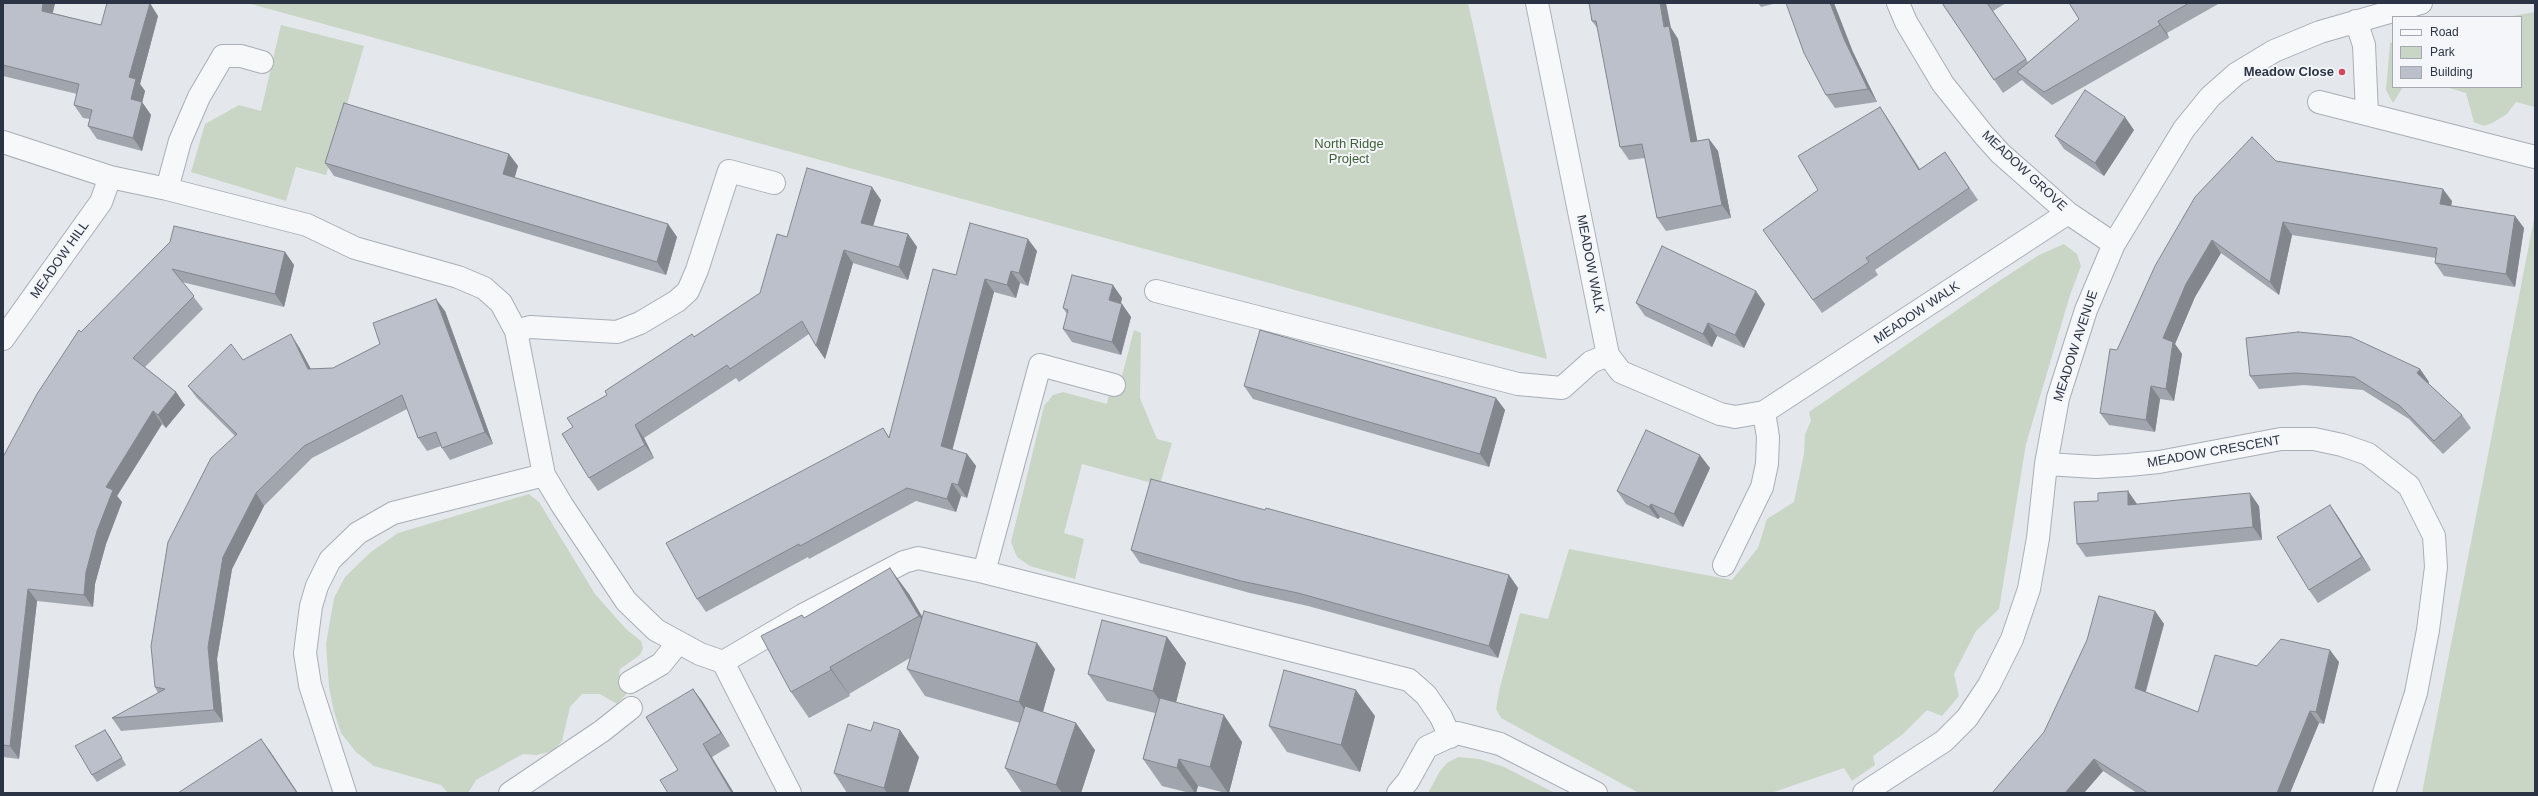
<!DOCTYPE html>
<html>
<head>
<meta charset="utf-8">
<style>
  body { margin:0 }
  #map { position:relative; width:2538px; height:796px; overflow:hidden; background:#e4e7ec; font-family:Arial,sans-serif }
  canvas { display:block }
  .frame { position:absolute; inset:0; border:4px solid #2b3445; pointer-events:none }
  .legend { position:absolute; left:2392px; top:16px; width:130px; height:72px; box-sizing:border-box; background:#f4f6f9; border:1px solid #a4a8b1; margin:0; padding:5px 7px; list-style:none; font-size:12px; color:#2b3445 }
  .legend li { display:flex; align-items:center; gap:8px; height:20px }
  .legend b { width:20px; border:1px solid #a4a8b1 }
</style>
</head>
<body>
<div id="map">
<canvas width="2538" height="796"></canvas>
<div class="frame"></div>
<ul class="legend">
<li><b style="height:5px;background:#f7f8fa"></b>Road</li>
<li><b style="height:11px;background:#c9d6c5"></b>Park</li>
<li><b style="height:11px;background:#bbc0ca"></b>Building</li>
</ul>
</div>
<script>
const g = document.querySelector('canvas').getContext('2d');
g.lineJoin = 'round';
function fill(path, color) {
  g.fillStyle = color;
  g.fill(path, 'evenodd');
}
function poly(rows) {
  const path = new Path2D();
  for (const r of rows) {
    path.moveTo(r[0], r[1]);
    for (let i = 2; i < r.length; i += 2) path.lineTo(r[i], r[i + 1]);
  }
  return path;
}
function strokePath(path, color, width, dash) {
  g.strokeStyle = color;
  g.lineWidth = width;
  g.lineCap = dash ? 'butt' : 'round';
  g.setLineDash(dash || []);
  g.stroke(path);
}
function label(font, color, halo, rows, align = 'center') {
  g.font = font + ' Arial,sans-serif';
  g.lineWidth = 4;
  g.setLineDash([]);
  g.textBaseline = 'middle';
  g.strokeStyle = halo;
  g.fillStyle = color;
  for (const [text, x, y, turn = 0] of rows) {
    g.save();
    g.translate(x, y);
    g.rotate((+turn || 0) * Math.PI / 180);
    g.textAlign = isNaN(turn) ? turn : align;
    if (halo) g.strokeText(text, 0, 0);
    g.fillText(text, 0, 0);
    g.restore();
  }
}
const green = poly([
  [247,3,1468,3,1547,359],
  [2535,12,2535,107,2516,102,2507,114,2492,123,2484,126,2474,122,2466,93,2446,87,2521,87,2521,17,2507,17],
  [281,25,364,46,326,175,296,167,286,201,191,172,205,124,239,105,261,111],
  [2393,42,2393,87,2403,87,2393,103,2386,90,2390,43],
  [2535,214,2535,793,2422,793],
  [2064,244,2077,254,2081,266,2070,295,2026,444,1999,609,1976,631,1954,674,1959,696,1942,716,1927,710,1903,734,1873,756,1875,765,1852,781,1844,768,1771,793,1639,793,1501,718,1496,709,1500,687,1520,613,1548,619,1569,549,1732,580,1758,548,1767,519,1794,502,1804,454,1805,434,1811,421,1809,412,2002,279,2039,255],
  [1134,330,1141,333,1140,398,1157,439,1172,443,1140,552,1152,483,1082,464,1064,533,1084,539,1075,579,1030,566,1017,557,1011,542,1044,406,1053,395,1063,392,1107,404,1111,385,1119,387],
  [529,494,539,502,595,594,626,629,641,641,643,648,640,655,620,669,619,674,629,691,617,704,600,694,582,694,570,707,562,741,553,751,536,755,523,754,476,780,468,793,448,793,441,785,374,766,356,752,341,733,334,712,329,687,326,644,334,598,345,577,371,552,398,533],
  [1458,757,1479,759,1504,767,1555,793,1428,793,1440,771,1447,763]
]);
const minor = poly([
  [1537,3,1608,355,1621,372,1720,414,1735,417,1764,412,2068,213],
  [1898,3,1906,22,1943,84,1983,134,2000,153,2068,213,2114,244],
  [2356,21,2364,45,2367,114],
  [2319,102,2535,157],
  [3,142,110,177,167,189,307,225,355,248,458,277,484,288,501,303,516,331,544,475,562,505,626,601,656,630,700,654,723,662,790,793],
  [167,189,180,141,199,97,223,56,241,56,262,62],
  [1156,291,1518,384,1562,388,1591,362,1608,355],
  [516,331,530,327,617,332,640,323,677,301,688,291,697,270,729,171,774,183],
  [3,339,101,202,110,177],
  [2046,464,2096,467,2128,465,2159,462,2281,439,2314,439,2342,445,2368,454,2409,486,2434,536,2436,567,2428,630,2416,693,2384,793],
  [1724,565,1762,487,1767,464,1768,437,1764,412],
  [984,572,1040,365,1114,385],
  [723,662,803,615,904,562,918,558,984,572,1409,680,1426,695,1441,717,1450,737],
  [630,682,661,664,678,643],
  [345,793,310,685,305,653,311,606,317,586,330,560,358,533,393,513,544,475],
  [510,793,602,731,631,708],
  [1398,793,1408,781,1427,747,1457,733,1500,744,1596,793],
  [1864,793,1944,741,1967,718,1989,685,2012,639,2029,589,2038,538,2046,464,2058,398,2086,310,2114,244,2184,129,2210,97,2236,74,2274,51,2320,32,2421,3]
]);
const wall = poly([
  [3,3,55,3,53,13,101,25,158,16,140,84,145,91,142,102,151,115,142,151,97,139,88,126,90,119,83,118,74,105,77,94,3,76],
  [1589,3,1671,28,1678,39,1697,141,1709,139,1718,151,1731,218,1666,231,1657,218,1645,158,1629,160,1620,147,1598,29,1592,21],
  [1758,3,1777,3,1761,7],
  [1942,3,2006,3,1993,11,2028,62,2079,19,2069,3,2220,3,2167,33,2169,38,2052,105,2026,84,2022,80,2003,93],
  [1853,52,1877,102,1835,108,1826,95],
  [1880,107,1888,119,1920,169,1945,152,1978,200,1875,270,1878,275,1822,313,1763,230,1818,190],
  [2134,130,2104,176,2064,149,2055,136],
  [509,154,518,166,514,178,668,224,677,237,666,275,334,176,325,163],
  [2276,161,2452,201,2451,206,2515,216,2524,228,2515,287,2444,276,2435,263,2436,258,2292,235,2279,295,2221,253,2195,297,2175,344,2182,354,2174,401,2160,399,2155,432,2109,425,2100,413,2117,350],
  [881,200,873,226,908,234,917,247,908,280,853,263,825,359,809,334,739,382,736,378,644,438,654,458,598,491,589,478,573,427,607,395,760,293,787,237],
  [170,242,285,252,294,265,284,307,182,282,203,309,145,367,176,392,185,405,166,428,162,424,117,496,122,502,106,544,95,584,93,607,37,601,19,759,3,757,3,457,81,332],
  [1037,251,1028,286,1020,283,1016,298,994,292,952,450,967,454,976,466,967,498,961,496,956,512,916,501,809,559,808,557,706,612,697,599,883,428,889,437,956,275],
  [1122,298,1121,304,1122,304,1131,317,1121,355,1072,342,1063,329,1067,314,1063,308],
  [1636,303,1765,304,1744,348,1717,336,1712,347,1645,316],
  [445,311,493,444,450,460,442,448,441,446,427,451,418,438,407,409,312,458,264,506,232,569,217,659,223,722,121,731,112,718,158,693,155,687,235,436,197,398,188,386,243,360,299,347,311,369,333,368],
  [2246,338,2420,369,2429,382,2428,383,2462,415,2471,428,2443,454,2409,419,2363,390,2304,385,2259,389,2250,376],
  [1244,386,1496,398,1505,410,1489,467,1253,399],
  [1710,468,1683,527,1660,517,1658,519,1626,504,1617,491],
  [2137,504,2259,506,2262,540,2086,557,2077,544],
  [2330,505,2339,518,2371,570,2318,603,2309,590],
  [1131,550,1509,575,1518,588,1498,658,1308,606,1250,593,1140,563],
  [909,594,922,617,1055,669,1043,712,1095,750,1081,793,1022,793,1005,768,1020,723,925,696,907,669,910,658,849,694,850,696,809,718,791,692,804,618],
  [2155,611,2164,624,2146,692,2198,712,2257,666,2339,662,2324,724,2319,723,2290,793,2137,793,2103,771,2084,793,1992,793],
  [1167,637,1186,663,1176,702,1242,742,1229,793,1226,793,1198,786,1196,793,1190,793,1162,786,1143,759,1155,713,1107,701,1088,674],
  [693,689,702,701,730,746,712,757,678,770],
  [1375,716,1360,772,1287,752,1269,726],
  [105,730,110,737,126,765,97,782,92,775],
  [919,757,908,793,847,793,834,773]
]);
const shadedWall = poly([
  [43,3,55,3,50,23,42,11],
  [150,3,158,16,140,84,145,91,140,112,131,99,129,77],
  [1660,3,1666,3,1671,28,1678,39,1700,155,1691,142,1664,27],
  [1830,3,1834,3,1853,52,1877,102,1868,89,1844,39],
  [2158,21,2167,33,2169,38,2160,25],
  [142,102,151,115,142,151,133,138],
  [1880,107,1888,119,1927,182,1919,170],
  [2125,117,2134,130,2104,176,2095,163],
  [1709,139,1718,151,1731,218,1722,205],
  [509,154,518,166,512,187,503,174],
  [872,187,881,200,870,236,861,223],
  [2443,189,2452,201,2449,217,2440,204],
  [2515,216,2524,228,2515,287,2506,274],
  [2283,222,2292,235,2279,295,2270,282],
  [668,224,677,237,666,275,657,262],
  [908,234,917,247,908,280,899,267],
  [1028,239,1037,251,1028,286,1019,273],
  [2212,240,2221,253,2195,297,2175,344,2182,354,2174,401,2166,389,2163,338,2186,284],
  [844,250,853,263,825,359,816,346],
  [285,252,294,265,284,307,275,294],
  [1011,271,1020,283,1016,298,1007,285],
  [985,279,994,292,950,459,941,446],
  [1113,285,1122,298,1118,313,1109,300],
  [1756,291,1765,304,1744,348,1735,335],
  [436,299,445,311,493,444,485,432],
  [1122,304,1131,317,1121,355,1112,342],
  [1708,323,1717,336,1712,347,1703,334],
  [291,334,299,347,317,381,308,369],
  [2420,369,2429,382,2426,386,2417,373],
  [2151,386,2160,399,2155,432,2146,420],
  [176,392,185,405,166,428,158,415],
  [1496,398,1505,410,1489,467,1480,454],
  [153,411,162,424,117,496,122,502,106,544,95,584,93,607,84,595,86,572,106,487],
  [635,425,644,438,654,458,645,445],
  [967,454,976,466,967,498,958,485],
  [1700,455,1710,468,1683,527,1674,514],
  [952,483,961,496,956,512,947,499],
  [2128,491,2137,504,2138,518,2128,505],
  [256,493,264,506,232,569,217,659,223,722,214,710,208,647,223,557],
  [2250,493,2259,506,2262,540,2253,527],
  [1651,504,1660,517,1658,519,1649,507],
  [2330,505,2339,518,2371,570,2362,557],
  [890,568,909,594,937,642,919,616],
  [1509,575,1518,588,1498,658,1489,646],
  [28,589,37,601,19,759,10,746],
  [2155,611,2164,624,2143,700,2135,688],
  [1167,637,1186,663,1172,718,1153,691],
  [1037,643,1055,669,1038,729,1019,702],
  [2330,650,2339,662,2324,724,2316,712],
  [830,667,849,694,850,696,831,670],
  [693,689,702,701,730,746,721,733],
  [1356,690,1375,716,1360,772,1341,745],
  [2310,711,2319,723,2290,793,2277,793],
  [1224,715,1242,742,1229,793,1228,793,1210,767],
  [1076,723,1095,750,1081,793,1062,793,1056,785],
  [105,730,110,737,126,765,122,758],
  [900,730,919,757,908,793,887,793,884,788],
  [261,739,270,751,298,793,297,793],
  [703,744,712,757,734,793,732,793],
  [1179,759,1198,786,1196,793,1195,793,1177,768],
  [2094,759,2103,771,2084,793,2065,793]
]);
const building = poly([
  [3,3,43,3,42,11,101,25,107,3,150,3,129,77,136,79,131,99,142,102,133,138,88,126,92,110,74,105,79,84,3,65,3,3],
  [1589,3,1660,3,1664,27,1669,26,1691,142,1709,139,1722,205,1657,218,1642,144,1620,147,1596,21,1592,21,1589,3],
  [1786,3,1830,3,1844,39,1868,89,1826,95,1804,53,1786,3],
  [1942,3,1987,3,2026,59,1994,80,1942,3],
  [2069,3,2189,3,2158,21,2160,25,2044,92,2017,72,2079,19,2069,3],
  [2085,90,2125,117,2095,163,2055,136,2085,90],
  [344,103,509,154,503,174,668,224,657,262,325,163,344,103],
  [1880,107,1919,170,1945,152,1969,188,1866,258,1869,262,1813,300,1763,230,1818,190,1798,156,1880,107],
  [2252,137,2276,161,2443,189,2440,204,2515,216,2506,274,2435,263,2437,248,2283,222,2270,282,2212,240,2186,284,2163,338,2173,342,2166,389,2151,386,2146,420,2100,413,2110,349,2117,350,2155,266,2195,197,2252,137],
  [807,168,872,187,861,223,908,234,899,267,844,250,816,346,802,321,730,369,727,365,635,425,645,445,589,478,562,434,573,427,567,418,607,395,605,391,692,334,694,337,760,293,777,234,787,237,807,168],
  [970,223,1028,239,1019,273,1011,271,1007,285,985,279,941,446,967,454,958,485,952,483,947,499,907,488,800,546,799,544,697,599,666,543,883,428,889,438,933,269,956,275,970,223],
  [174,226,285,252,275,294,172,269,194,296,133,358,176,392,158,415,153,411,106,487,113,490,97,531,86,572,84,595,28,589,10,746,3,745,3,457,37,394,79,330,81,332,170,242,174,226],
  [1662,246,1756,291,1735,335,1708,323,1703,334,1636,303,1662,246],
  [1072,275,1113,285,1109,300,1122,304,1112,342,1063,329,1068,310,1063,308,1072,275],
  [436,299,485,432,442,448,436,432,418,438,402,395,304,446,256,493,223,557,208,647,214,710,112,718,165,689,155,687,151,646,168,542,211,458,237,434,188,386,231,344,243,360,291,334,308,369,333,368,380,344,373,323,436,299],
  [1260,330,1496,398,1480,454,1244,386,1260,330],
  [2298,332,2351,337,2420,369,2417,373,2462,415,2434,441,2400,406,2354,377,2295,373,2250,376,2246,338,2298,332],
  [1646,430,1700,455,1674,514,1651,504,1649,507,1617,491,1646,430],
  [1151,479,1265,510,1266,508,1509,575,1489,646,1298,593,1241,581,1131,550,1151,479],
  [2128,491,2128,505,2250,493,2253,527,2077,544,2074,502,2098,501,2098,493,2128,491],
  [2330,505,2362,557,2309,590,2277,537,2330,505],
  [890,568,919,616,830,667,831,670,791,692,761,636,802,615,804,618,890,568],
  [2099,596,2155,611,2135,688,2198,712,2215,655,2257,666,2281,639,2330,650,2316,712,2310,711,2277,793,2148,793,2094,759,2065,793,1992,793,2044,732,2087,640,2099,596],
  [924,611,1037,643,1019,702,907,669,924,611],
  [1102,620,1167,637,1153,691,1088,674,1102,620],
  [1284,670,1356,690,1341,745,1269,726,1284,670],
  [693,689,721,733,703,744,732,793,668,793,660,780,678,770,646,717,693,689],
  [1160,698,1224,715,1210,767,1179,759,1177,768,1143,759,1160,698],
  [1025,706,1076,723,1056,785,1005,768,1025,706],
  [874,722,900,730,884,788,834,773,848,724,871,731,874,722],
  [105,730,122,758,92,775,75,746,105,730],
  [261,739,297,793,178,793,261,739]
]);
const markers = [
  [2342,72,4,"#d1495b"]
];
const poiNames = [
  ["Meadow Close",2334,72]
];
const parkNames = [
  ["North Ridge",1349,144],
  ["Project",1349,159]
];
const streetNames = [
  ["MEADOW GROVE",2024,171,43],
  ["MEADOW HILL",60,260,-55],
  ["MEADOW WALK",1590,264,79],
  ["MEADOW WALK",1917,313,-34],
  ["MEADOW AVENUE",2076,346,-72],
  ["MEADOW CRESCENT",2214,452,-10]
];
fill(green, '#c9d6c5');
strokePath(minor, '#a9aeb7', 24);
strokePath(minor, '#f7f8fa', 22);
fill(wall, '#a1a5ae');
fill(shadedWall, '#83868d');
fill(building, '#bbc0ca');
strokePath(building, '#83868d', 1);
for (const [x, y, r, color] of markers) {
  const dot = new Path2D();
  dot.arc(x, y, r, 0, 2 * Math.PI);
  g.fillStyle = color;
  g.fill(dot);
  strokePath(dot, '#f4f6f9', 1.5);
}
label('bold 13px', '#2b3445', '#f4f6f9', poiNames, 'right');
label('13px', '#3f6138', '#f4f6f9', parkNames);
label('13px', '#2b3445', '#f4f6f9', streetNames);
</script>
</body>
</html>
